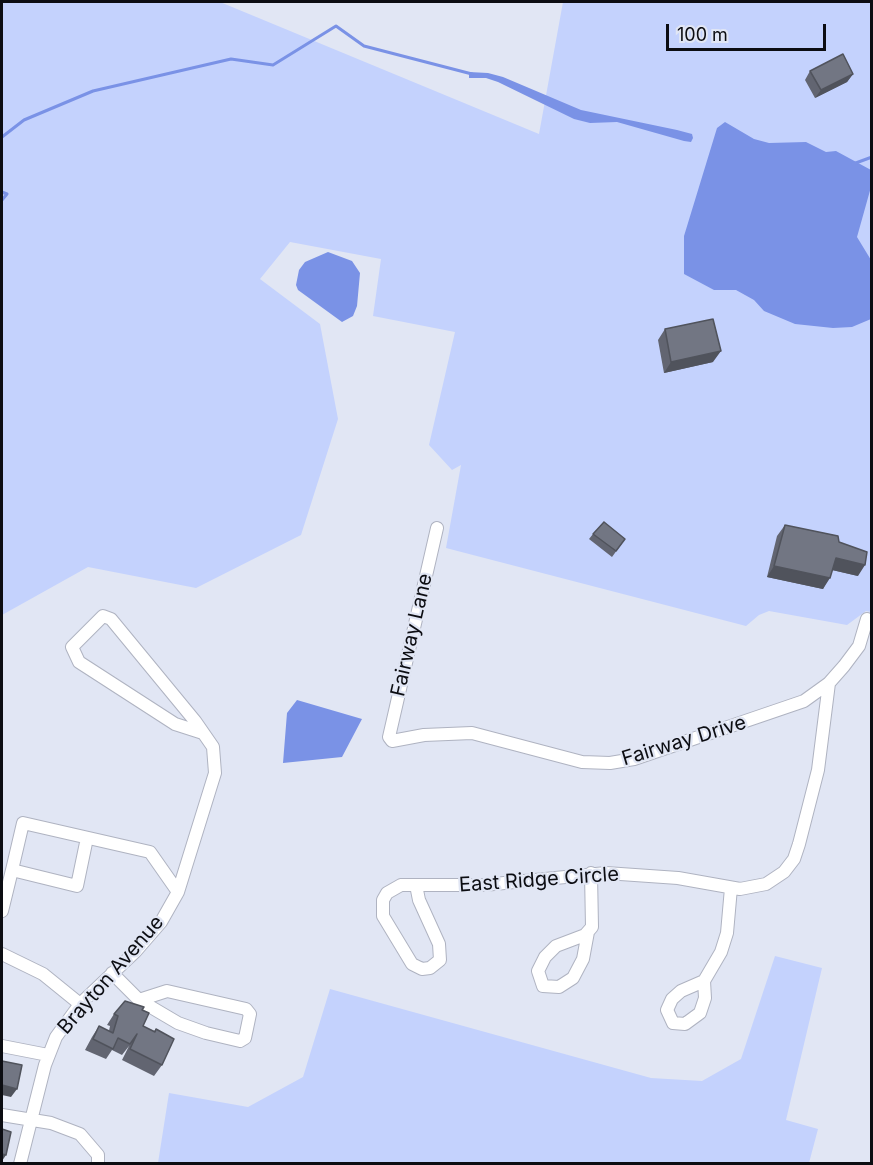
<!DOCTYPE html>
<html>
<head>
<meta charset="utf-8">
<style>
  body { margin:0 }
  #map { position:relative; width:873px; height:1165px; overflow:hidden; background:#e1e6f4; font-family:Inter,sans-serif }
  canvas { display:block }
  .frame { position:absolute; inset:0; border:3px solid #0c0d12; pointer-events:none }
  .scale { position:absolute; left:666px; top:24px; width:160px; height:27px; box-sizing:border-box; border:3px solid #0c0d12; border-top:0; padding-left:8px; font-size:18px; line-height:21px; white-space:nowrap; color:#0c0d12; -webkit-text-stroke:4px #e1e6f4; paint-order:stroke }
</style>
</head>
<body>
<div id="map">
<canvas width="873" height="1165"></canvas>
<div class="frame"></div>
<div class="scale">100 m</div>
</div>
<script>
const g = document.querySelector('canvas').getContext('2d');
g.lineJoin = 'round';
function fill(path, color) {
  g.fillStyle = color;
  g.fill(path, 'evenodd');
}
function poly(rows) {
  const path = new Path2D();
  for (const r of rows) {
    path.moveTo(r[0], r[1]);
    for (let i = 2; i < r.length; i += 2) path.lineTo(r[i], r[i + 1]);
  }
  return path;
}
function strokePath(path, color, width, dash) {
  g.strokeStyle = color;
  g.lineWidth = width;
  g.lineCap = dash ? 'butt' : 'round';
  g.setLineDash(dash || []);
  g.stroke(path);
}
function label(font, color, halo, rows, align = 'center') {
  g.font = font + ' Inter,sans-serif';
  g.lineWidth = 4.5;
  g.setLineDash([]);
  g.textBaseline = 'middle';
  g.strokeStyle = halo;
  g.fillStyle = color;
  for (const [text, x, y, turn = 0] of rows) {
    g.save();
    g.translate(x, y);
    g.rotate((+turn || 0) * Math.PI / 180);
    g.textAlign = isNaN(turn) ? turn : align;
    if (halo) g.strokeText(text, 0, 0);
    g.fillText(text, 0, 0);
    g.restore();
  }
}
const green = poly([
  [2,2,220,2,539,134,563,2,871,2,871,612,866,611,847,625,769,611,759,615,746,626,446,548,461,465,452,470,429,445,455,332,373,316,381,259,290,242,260,279,320,324,338,419,301,535,196,588,88,567,2,615],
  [775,956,822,968,786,1120,818,1129,809,1163,158,1163,169,1093,248,1107,303,1077,330,989,651,1078,702,1081,741,1059]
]);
const water = poly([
  [469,72,488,73,503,77,581,110,677,130,692,134,693,138,691,142,684,141,617,122,590,123,574,119,498,82,486,78,469,78],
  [725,122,754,139,769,143,806,142,826,152,836,151,871,170,871,187,857,237,871,260,871,319,852,327,833,328,795,324,764,311,754,300,736,290,714,290,684,274,684,236,717,128],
  [328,252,352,261,360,273,357,306,353,316,342,322,298,290,296,285,299,270,305,262],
  [297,700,362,719,342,757,283,763,287,713]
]);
const stream = poly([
  [2,137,24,120,93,91,231,59,273,65,336,26,364,46,472,74],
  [853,164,872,157],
  [2,192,7,194,2,200]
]);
const street = poly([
  [437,528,389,737,392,741,424,735,472,733,582,762,610,763,634,759,804,701,829,683,844,666,859,646,867,619,872,621],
  [87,838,77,886,12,870,23,823,150,852,178,892],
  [401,885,416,885,419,900,439,944,440,960,430,968,422,969,412,964,383,916,383,900,387,893,401,885],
  [416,885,484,885,606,873,678,878,740,889,766,884,784,872,794,859,799,844,818,770,829,683],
  [2,911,12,870],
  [588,932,583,959,573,978,559,987,543,986,538,971,545,957,556,946,585,935,592,927,591,873],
  [2,954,43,974,80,1004],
  [112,973,139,1000,178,1023,206,1033,240,1041,245,1038,250,1014,246,1009,167,991,139,1000],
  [704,981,705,998,700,1013,685,1024,673,1023,667,1010,672,999,681,991,704,981,721,952,727,933,731,888],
  [2,1046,48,1055],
  [2,1115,51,1123,80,1134,98,1155,98,1164],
  [20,1164,45,1065,56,1037,80,1004,135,952,161,922,178,892,215,773,213,747,195,721,111,619,103,616,72,647,79,662,175,724,203,733]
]);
const wall = poly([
  [810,71,853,74,847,82,815,98,805,80],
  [665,329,713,362,664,373,658,340],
  [785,525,839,542,858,576,832,570,823,589,767,577,777,536],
  [593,534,625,539,612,557,589,539],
  [142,1010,143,1026,154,1031,156,1029,162,1065,154,1076,122,1060,129,1046,122,1055,112,1050,106,1059,85,1050,92,1037,99,1026,109,1031,110,1026,107,1025,114,1014]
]);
const shadedWall = poly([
  [853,74,847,82,815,98,821,90],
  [721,351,713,362,664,373,671,362],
  [836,558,865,565,858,576,828,569],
  [774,566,830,578,823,589,767,577],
  [2,1085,17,1089,11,1097,2,1095],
  [2,1154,6,1155,2,1161]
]);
const building = poly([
  [843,54,853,74,821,90,810,71,843,54],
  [713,319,721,351,671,362,665,329,713,319],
  [604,522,625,539,616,551,593,534,604,522],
  [785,525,838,536,839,542,867,552,865,565,836,558,830,578,774,566,785,525],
  [125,1001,144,1007,142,1010,149,1013,143,1026,155,1032,156,1029,174,1039,162,1065,130,1049,137,1034,130,1044,118,1038,113,1049,93,1039,99,1026,113,1033,118,1016,114,1014,125,1001],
  [2,1061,22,1065,17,1089,2,1085,2,1061],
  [2,1129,11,1132,6,1155,2,1154,2,1129]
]);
const streetNames = [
  ["Fairway Lane",412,635,-77],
  ["Fairway Drive",684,741,-17],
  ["East Ridge Circle",539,880,-4],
  ["Brayton Avenue",111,975,-49]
];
fill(green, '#c4d2fd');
fill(water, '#7a92e6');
strokePath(stream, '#7a92e6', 3);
strokePath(street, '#afb3c1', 14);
strokePath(street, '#fff', 12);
fill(wall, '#626571');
fill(shadedWall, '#50535c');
fill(building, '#727683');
strokePath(building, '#50535c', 1.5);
label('20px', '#0c0d12', '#e1e6f4', streetNames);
</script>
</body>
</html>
